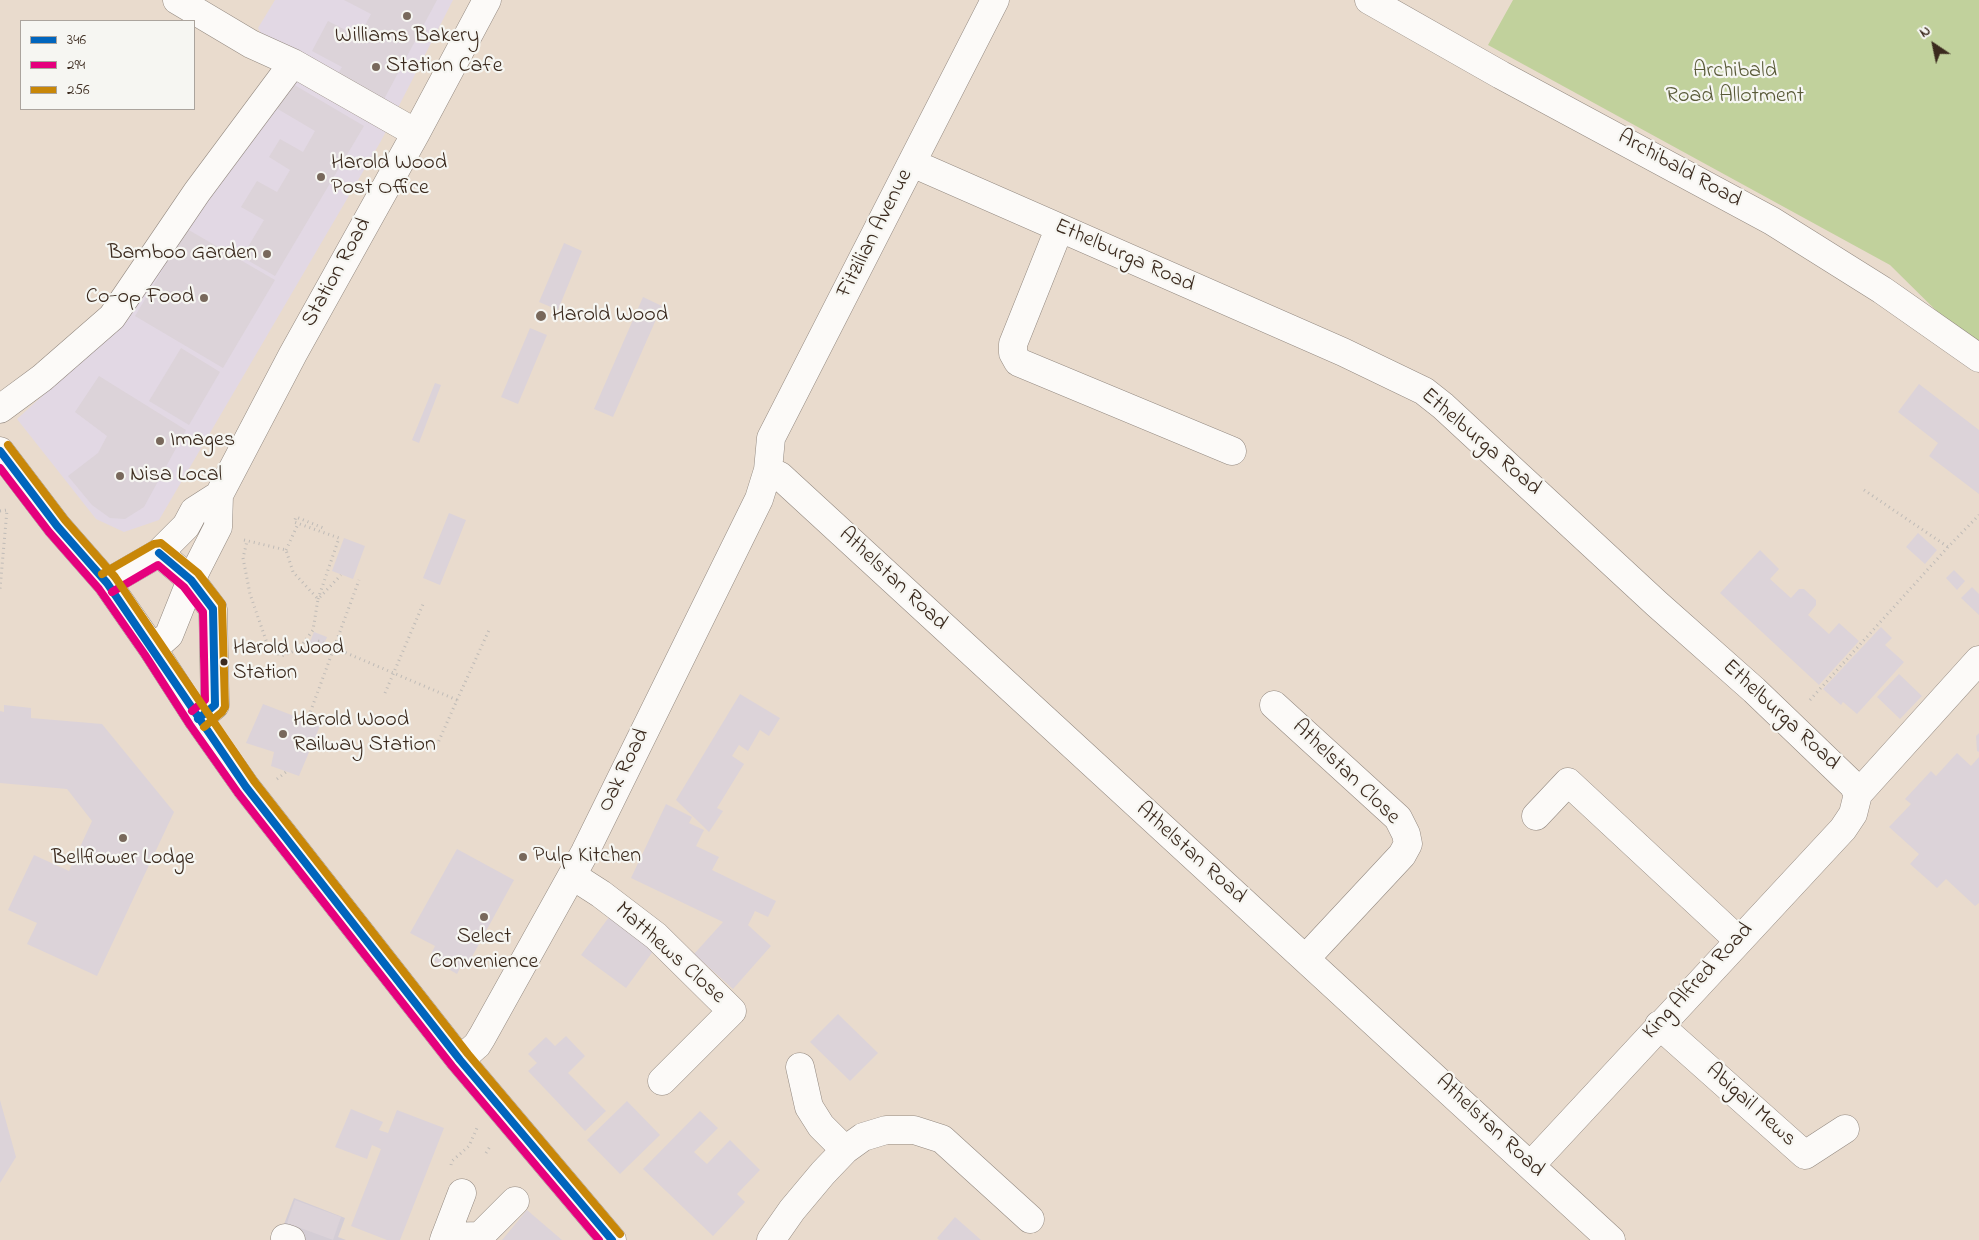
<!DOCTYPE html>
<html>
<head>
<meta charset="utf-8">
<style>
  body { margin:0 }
  #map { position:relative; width:1979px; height:1240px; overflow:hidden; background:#e9dbcd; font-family:"Indie Flower",sans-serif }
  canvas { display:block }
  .legend { position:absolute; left:20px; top:20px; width:175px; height:90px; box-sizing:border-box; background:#f6f6f2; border:1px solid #aba49d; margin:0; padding:6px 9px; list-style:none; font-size:15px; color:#3b2a1e }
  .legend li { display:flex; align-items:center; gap:10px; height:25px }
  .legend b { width:25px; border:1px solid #aba49d }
  .north { position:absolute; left:1909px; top:20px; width:50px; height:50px; -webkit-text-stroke:4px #f6f6f2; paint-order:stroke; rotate:326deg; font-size:14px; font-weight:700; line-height:20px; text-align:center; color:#3b2a1e }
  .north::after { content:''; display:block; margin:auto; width:18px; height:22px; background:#3b2a1e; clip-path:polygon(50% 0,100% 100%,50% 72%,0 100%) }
</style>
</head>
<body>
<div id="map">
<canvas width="1979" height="1240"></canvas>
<ul class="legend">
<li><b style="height:6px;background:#0065bd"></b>346</li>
<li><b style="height:6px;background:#e5007d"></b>294</li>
<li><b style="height:6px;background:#c88708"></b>256</li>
</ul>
<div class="north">N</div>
</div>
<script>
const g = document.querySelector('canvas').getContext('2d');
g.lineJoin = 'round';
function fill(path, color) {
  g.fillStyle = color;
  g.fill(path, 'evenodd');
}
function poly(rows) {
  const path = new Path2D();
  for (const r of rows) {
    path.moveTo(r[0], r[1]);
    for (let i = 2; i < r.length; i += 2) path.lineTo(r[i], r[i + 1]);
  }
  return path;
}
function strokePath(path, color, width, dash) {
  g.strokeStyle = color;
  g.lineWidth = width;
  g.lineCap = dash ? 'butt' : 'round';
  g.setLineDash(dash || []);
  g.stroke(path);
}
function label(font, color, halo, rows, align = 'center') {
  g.font = font + ' "Indie Flower",sans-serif';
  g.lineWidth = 4.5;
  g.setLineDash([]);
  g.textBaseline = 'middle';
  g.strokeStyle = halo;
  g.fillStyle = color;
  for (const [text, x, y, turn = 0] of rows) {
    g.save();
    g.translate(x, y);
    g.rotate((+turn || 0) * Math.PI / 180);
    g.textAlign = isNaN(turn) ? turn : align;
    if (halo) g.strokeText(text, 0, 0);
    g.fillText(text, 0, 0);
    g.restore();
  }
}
const built = poly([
  [275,0,453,0,381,141,159,520,124,532,96,519,17,419,119,326,283,73,258,28]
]);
const industrial = poly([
  [294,1198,345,1218,338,1237,346,1240,278,1240]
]);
const green = poly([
  [1513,0,1979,0,1979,353,1890,265,1488,45]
]);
const building = poly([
  [344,0,437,0,382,103,335,79,342,67,312,51,328,21,359,37,371,14],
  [286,80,364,126,275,276,242,257,264,220,241,207,257,181,277,192,290,170,269,157,280,139,303,152,315,131,271,105],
  [187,229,275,280,223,368,135,316],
  [564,243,582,251,558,310,539,302],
  [643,297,662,306,613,417,594,409],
  [530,328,547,335,518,404,501,397],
  [181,348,220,372,189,425,149,401],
  [99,376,186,430,144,507,125,519,110,518,92,505,68,476,98,453,107,436,75,412],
  [435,383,441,385,419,443,412,440],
  [1919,384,1979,430,1979,494,1929,456,1938,443,1898,412],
  [449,513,466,520,440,585,423,578],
  [1918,533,1937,550,1925,564,1906,547],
  [344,538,365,546,353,579,332,571],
  [1760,550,1779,569,1770,579,1791,598,1799,589,1804,589,1816,600,1816,605,1808,615,1829,634,1839,623,1859,641,1819,685,1720,593],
  [1954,570,1965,581,1957,590,1946,578],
  [1972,587,1979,594,1979,615,1961,598],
  [1881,627,1892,638,1885,645,1904,662,1857,714,1843,702,1841,705,1823,689],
  [314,632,327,637,322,650,309,644],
  [1899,674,1922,696,1900,719,1877,697],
  [740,694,780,718,769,736,760,730,748,751,739,745,732,756,744,764,717,808,723,811,709,832,676,800],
  [263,704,320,726,299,776,271,766,274,752,246,743],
  [4,705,31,708,31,718,102,724,174,812,97,976,27,944,37,923,8,910,34,855,69,871,92,821,67,789,0,783,0,711,4,712],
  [1979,733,1979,752,1977,751,1976,736],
  [1957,753,1971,766,1979,757,1979,903,1975,906,1946,879,1937,888,1910,864,1919,854,1889,827,1911,804,1905,799,1931,771,1936,776],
  [666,804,692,817,689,823,704,830,696,846,719,857,712,870,776,901,768,917,755,911,748,925,771,946,733,989,694,954,723,922,631,878],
  [457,849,514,880,468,964,463,962,457,974,429,958,435,946,410,933],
  [609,917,654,950,626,988,581,955],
  [838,1014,878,1053,850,1081,810,1042],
  [566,1036,585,1056,568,1073,606,1111,585,1131,528,1071,537,1063,528,1054,546,1037,555,1046],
  [0,1100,16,1157,0,1183],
  [627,1101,660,1135,620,1174,587,1140],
  [351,1109,383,1122,379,1130,388,1133,397,1110,444,1128,400,1240,387,1240,351,1226,381,1149,372,1145,367,1159,335,1147],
  [700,1111,718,1128,694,1152,707,1164,730,1140,760,1170,737,1194,745,1202,713,1236,643,1169],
  [295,1200,341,1217,333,1240,287,1223],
  [527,1210,562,1240,502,1240],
  [955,1217,981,1240,939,1240,937,1238]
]);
const path = poly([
  [1864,490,1948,547],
  [0,511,7,510,0,589],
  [244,540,286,550,293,572,318,599,313,630,299,649,282,656,269,649,250,594,243,558,247,541],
  [286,550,298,524],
  [320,597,341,575],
  [318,599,339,538,294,522,296,517,326,529],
  [318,641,457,700,437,745],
  [385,693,424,602],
  [457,700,489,630],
  [1810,700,1948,547,1979,515],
  [307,721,359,580],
  [277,779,286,772],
  [486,1153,491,1145],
  [451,1165,452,1161,469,1146,477,1128]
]);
const minor = poly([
  [177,0,251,44,293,63,416,133],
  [1369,0,1501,75,1772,221,1882,290,1979,358],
  [912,163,1343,352,1424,391,1443,406,1657,604,1754,690,1853,785,1858,794],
  [1059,229,1013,344,1013,353,1018,362,1232,451],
  [0,409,42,378,112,317,197,192,293,63],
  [0,451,57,526,107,583,153,649,198,719,246,787,460,1060,612,1240],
  [768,470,780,476,1611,1240],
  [159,553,191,580,213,609,215,705,198,719],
  [107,583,159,553,186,526,194,511,219,495],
  [153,649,169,635,191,580,218,527,219,495,293,354,416,133,487,0],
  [1274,705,1398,818,1406,834,1408,844,1402,855,1306,958],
  [1858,794,1979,660],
  [1536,816,1568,782,1738,940],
  [573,876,601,894,656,936,732,1011,662,1081],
  [1659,1025,1805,1155,1845,1129],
  [460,1060,477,1045,482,1037,585,852,759,499,768,470,771,438,995,0],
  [800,1067,809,1107,821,1126,845,1150],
  [1531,1165,1843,829,1853,814,1858,794],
  [445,1237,480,1236,515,1201],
  [285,1238,291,1240],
  [444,1240,462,1193],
  [771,1240,792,1210,823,1173,845,1150,863,1137,886,1130,914,1130,942,1139,1030,1219]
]);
const bus1 = poly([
  [0,451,57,526,107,583,246,787,460,1060,612,1240],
  [159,553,191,580,213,609,215,705,198,719]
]);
const bus2 = poly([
  [0,468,49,532,99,589,145,655,190,725,238,793,452,1066,599,1240],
  [112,592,158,565,184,587,203,612,205,700,192,711]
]);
const bus3 = poly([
  [8,445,65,520,115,577,254,781,468,1054,620,1234],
  [102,574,154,544,161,543,198,573,222,604,225,707,222,712,204,727]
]);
const markers = [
  [407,16,5,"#78685b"],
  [376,67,5,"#78685b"],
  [321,177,5,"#78685b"],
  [267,254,5,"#78685b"],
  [204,298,5,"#78685b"],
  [541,316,6,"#78685b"],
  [160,441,5,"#78685b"],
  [120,476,5,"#78685b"],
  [224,662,4.5,"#3b2a1e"],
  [283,734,5,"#78685b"],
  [123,838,5,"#78685b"],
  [523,857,5,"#78685b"],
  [484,917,5,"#78685b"]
];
const busNames = [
  ["Harold Wood",233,650],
  ["Station",233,675]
];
const poiNames = [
  ["Williams Bakery",407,37,"center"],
  ["Station Cafe",386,67],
  ["Harold Wood",331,164],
  ["Post Office",331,189],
  ["Bamboo Garden",257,254,"right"],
  ["Co-op Food",194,298,"right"],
  ["Harold Wood",552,316],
  ["Images",170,441],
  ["Nisa Local",130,476],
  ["Harold Wood",293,721],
  ["Railway Station",293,746],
  ["Pulp Kitchen",533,857],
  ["Bellflower Lodge",123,859,"center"],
  ["Select",484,938,"center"],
  ["Convenience",484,963,"center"]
];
const parkNames = [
  ["Archibald",1735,72],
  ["Road Allotment",1735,97]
];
const streetNames = [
  ["Archibald Road",1679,170,29],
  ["Fitzilian Avenue",876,234,-63],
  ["Ethelburga Road",1124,257,24],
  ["Station Road",338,273,-61],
  ["Ethelburga Road",1480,443,41],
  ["Athelstan Road",892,580,43],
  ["Ethelburga Road",1780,716,43],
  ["Oak Road",625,771,-64],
  ["Athelstan Close",1345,773,44],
  ["Athelstan Road",1190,854,42],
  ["Matthews Close",669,954,42],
  ["King Alfred Road",1699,982,-47],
  ["Abigail Mews",1750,1106,42],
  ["Athelstan Road",1489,1127,43]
];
fill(built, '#e2d8e4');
fill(industrial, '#d4cdd5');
fill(green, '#c1d19c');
fill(building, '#dcd3d9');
strokePath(minor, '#938980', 29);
strokePath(path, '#bfbbb7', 3, [1, 4]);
strokePath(minor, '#fcfaf8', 28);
strokePath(bus1, '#0065bd', 8);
strokePath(bus2, '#e5007d', 8);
strokePath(bus3, '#c88708', 8);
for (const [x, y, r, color] of markers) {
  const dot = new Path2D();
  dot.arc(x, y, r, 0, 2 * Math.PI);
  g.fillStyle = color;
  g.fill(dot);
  strokePath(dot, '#f6f6f2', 2);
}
label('21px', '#3b2a1e', '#f6f6f2', busNames, 'left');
label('22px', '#3b2a1e', '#f6f6f2', poiNames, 'left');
label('22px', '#595a38', '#f6f6f2', parkNames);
label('22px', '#3b2a1e', '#f6f6f2', streetNames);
</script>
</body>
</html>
